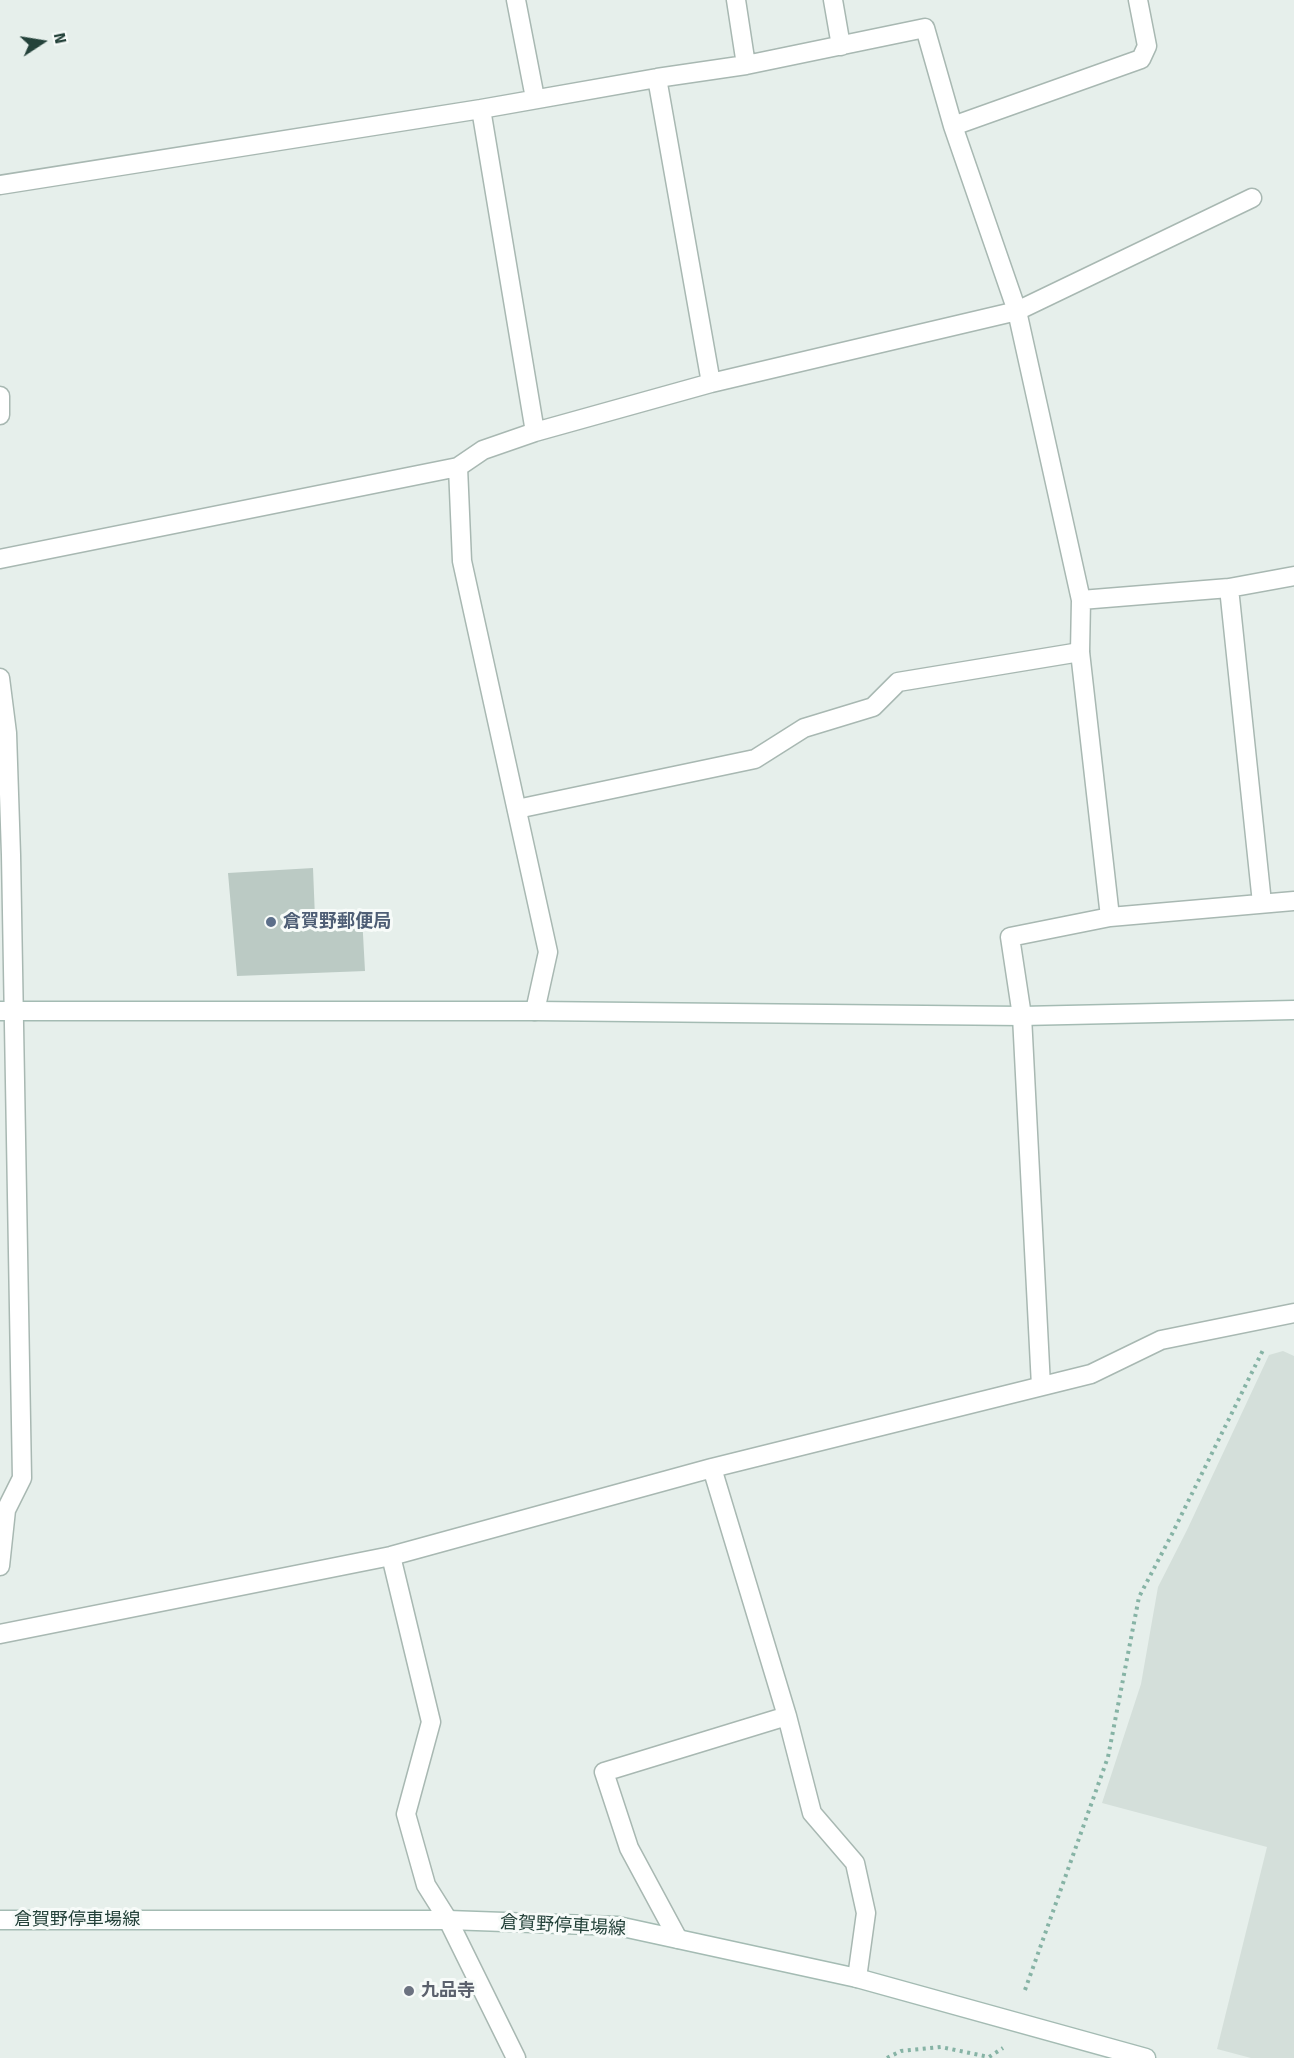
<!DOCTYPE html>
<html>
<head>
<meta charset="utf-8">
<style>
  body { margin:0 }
  #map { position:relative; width:1294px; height:2058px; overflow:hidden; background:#e6efeb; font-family:"Fira Sans",sans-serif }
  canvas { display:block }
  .north { position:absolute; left:12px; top:12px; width:60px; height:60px; -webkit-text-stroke:4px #f7fbf9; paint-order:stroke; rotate:78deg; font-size:16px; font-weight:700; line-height:24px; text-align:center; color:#24423a }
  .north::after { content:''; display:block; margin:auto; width:21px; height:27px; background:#24423a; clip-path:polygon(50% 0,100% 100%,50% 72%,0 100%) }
</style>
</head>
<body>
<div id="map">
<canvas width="1294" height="2058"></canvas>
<div class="north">N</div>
</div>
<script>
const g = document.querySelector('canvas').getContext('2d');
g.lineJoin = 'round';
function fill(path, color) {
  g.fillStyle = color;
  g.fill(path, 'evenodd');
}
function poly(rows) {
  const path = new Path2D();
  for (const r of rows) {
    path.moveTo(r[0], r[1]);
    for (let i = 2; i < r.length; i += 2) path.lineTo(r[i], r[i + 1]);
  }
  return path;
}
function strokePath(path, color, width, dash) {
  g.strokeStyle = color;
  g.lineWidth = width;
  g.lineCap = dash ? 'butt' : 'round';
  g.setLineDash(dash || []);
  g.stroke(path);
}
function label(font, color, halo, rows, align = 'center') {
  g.font = font + ' "Fira Sans","Noto Sans JP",sans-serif';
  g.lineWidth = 6;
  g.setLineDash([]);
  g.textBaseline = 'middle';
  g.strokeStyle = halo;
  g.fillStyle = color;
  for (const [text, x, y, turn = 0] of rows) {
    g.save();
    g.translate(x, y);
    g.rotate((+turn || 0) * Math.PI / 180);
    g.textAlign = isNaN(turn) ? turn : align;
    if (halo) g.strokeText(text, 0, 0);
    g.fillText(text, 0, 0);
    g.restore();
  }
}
const built = poly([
  [1283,1351,1294,1356,1294,2058,1251,2058,1217,2049,1267,1847,1102,1803,1141,1684,1158,1587,1187,1530,1269,1355]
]);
const building = poly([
  [313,868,315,918,362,916,365,971,237,976,228,873]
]);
const path = poly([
  [1025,1990,1108,1757,1139,1597,1172,1534,1264,1348],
  [887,2058,901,2051,941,2047,989,2057,1003,2048]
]);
const lane = poly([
  [517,809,755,759,804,728,873,707,898,682,1080,652]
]);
const street = poly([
  [516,0,535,98],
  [736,0,746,65],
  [833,0,841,46],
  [657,78,711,383],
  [481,109,535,432],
  [953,126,1141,59,1147,46,1138,0],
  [0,185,481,109,657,78,746,65,925,28,953,126,1017,311,1081,600,1080,652,1110,917],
  [0,396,0,415],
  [458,467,462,561,548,952,535,1011],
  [0,559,458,467,483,450,535,432,711,383,1017,311,1252,198],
  [1229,588,1262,903],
  [1081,600,1229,588,1294,576],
  [0,678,7,733,11,855,22,1478,6,1510,0,1566],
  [1041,1386,1022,1016,1010,937,1110,917,1294,901],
  [712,1468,787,1716,812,1813,855,1863,866,1913,857,1978],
  [391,1556,431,1722,406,1814,426,1885,448,1920,516,2058],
  [0,1634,391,1556,712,1468,1091,1374,1161,1340,1294,1313],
  [678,1939,629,1848,604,1772,787,1716]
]);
const secondary = poly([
  [0,1011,535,1011,1022,1016,1294,1010],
  [0,1920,448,1920,618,1926,857,1978,1146,2058]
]);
const markers = [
  [271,922,6,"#5c6f8a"],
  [409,1991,6,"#6b7280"]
];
const serviceNames = [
  ["倉賀野郵便局",283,922]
];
const streetNames = [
  ["倉賀野停車場線",77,1920],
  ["倉賀野停車場線",563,1926,3]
];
const worshipNames = [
  ["九品寺",421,1991]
];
fill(built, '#d4dfda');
fill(building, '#bbcac4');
strokePath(lane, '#a8b8b2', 21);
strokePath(street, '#a8b8b2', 21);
strokePath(secondary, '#a4bbb3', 21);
strokePath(path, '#86b3a5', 4, [3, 4.5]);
strokePath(lane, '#fff', 18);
strokePath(street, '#fff', 18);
strokePath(secondary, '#fff', 18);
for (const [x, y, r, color] of markers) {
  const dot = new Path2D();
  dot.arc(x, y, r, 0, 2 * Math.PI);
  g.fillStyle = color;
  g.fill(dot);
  strokePath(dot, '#f7fbf9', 2);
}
label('bold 18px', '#4e5e75', '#f7fbf9', serviceNames, 'left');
label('18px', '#24423a', '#f7fbf9', streetNames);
label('bold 18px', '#5b616d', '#f7fbf9', worshipNames, 'left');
</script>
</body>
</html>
